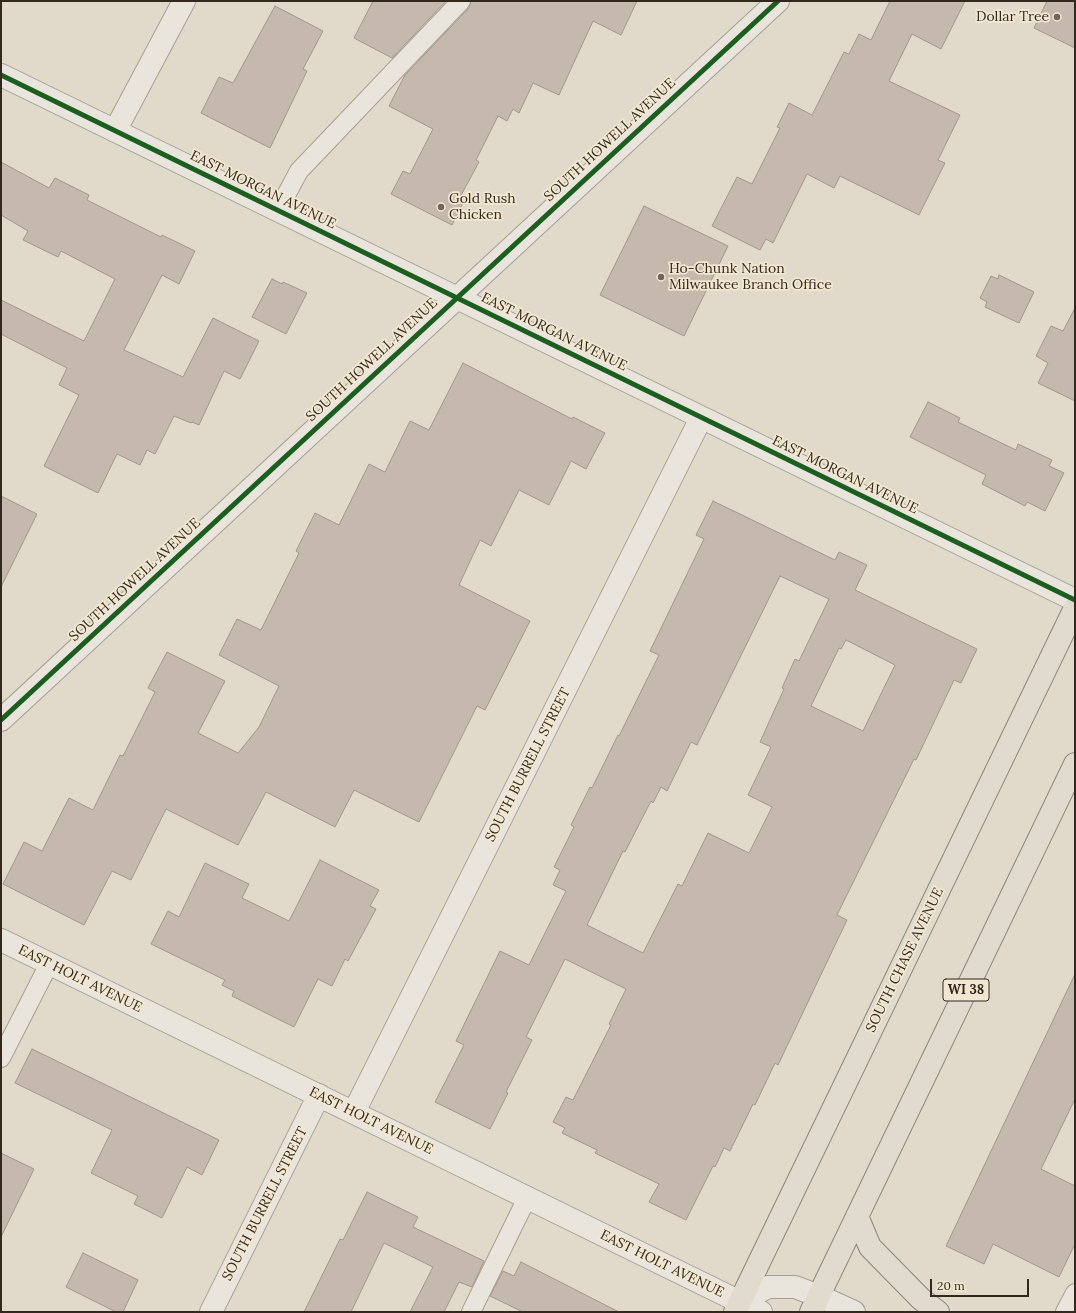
<!DOCTYPE html>
<html>
<head>
<meta charset="utf-8">
<style>
  body { margin:0 }
  #map { position:relative; width:1076px; height:1313px; overflow:hidden; background:#e1dacb; font-family:Lora,serif }
  canvas { display:block }
  .frame { position:absolute; inset:0; border:2px solid #33281e; pointer-events:none }
  .scale { position:absolute; left:930px; top:1279px; width:99px; height:18px; box-sizing:border-box; border:2px solid #33281e; border-top:0; padding-left:5px; font-size:12px; line-height:14px; white-space:nowrap; color:#33281e; -webkit-text-stroke:3px #f2e8d1; paint-order:stroke }
</style>
</head>
<body>
<div id="map">
<canvas width="1076" height="1313"></canvas>
<div class="frame"></div>
<div class="scale">20 m</div>
</div>
<script>
const g = document.querySelector('canvas').getContext('2d');
g.lineJoin = 'round';
function fill(path, color) {
  g.fillStyle = color;
  g.fill(path, 'evenodd');
}
function poly(rows) {
  const path = new Path2D();
  for (const r of rows) {
    path.moveTo(r[0], r[1]);
    for (let i = 2; i < r.length; i += 2) path.lineTo(r[i], r[i + 1]);
  }
  return path;
}
function strokePath(path, color, width, dash) {
  g.strokeStyle = color;
  g.lineWidth = width;
  g.lineCap = dash ? 'butt' : 'round';
  g.setLineDash(dash || []);
  g.stroke(path);
}
function label(font, color, halo, rows, align = 'center') {
  g.font = font + ' Lora,serif';
  g.lineWidth = 3.5;
  g.setLineDash([]);
  g.textBaseline = 'middle';
  g.strokeStyle = halo;
  g.fillStyle = color;
  for (const [text, x, y, turn = 0] of rows) {
    g.save();
    g.translate(x, y);
    g.rotate((+turn || 0) * Math.PI / 180);
    g.textAlign = isNaN(turn) ? turn : align;
    if (halo) g.strokeText(text, 0, 0);
    g.fillText(text, 0, 0);
    g.restore();
  }
}
const building = poly([
  [373,1,446,1,392,58,354,38,373,1],
  [471,1,637,1,621,35,593,21,559,95,533,83,519,113,513,109,507,121,498,116,476,160,479,162,459,199,464,201,452,225,391,194,403,171,410,174,433,129,389,106,405,75,469,8,471,1],
  [890,1,965,1,941,49,912,34,889,81,960,115,938,160,945,163,919,215,840,176,834,188,807,174,773,243,766,239,760,250,712,226,737,177,752,184,780,128,777,127,789,103,812,115,844,52,849,54,859,34,871,40,890,1],
  [1047,1,1075,1,1075,48,1034,28,1047,1],
  [275,6,323,31,303,69,307,71,270,148,201,113,219,77,233,83,275,6],
  [1,162,49,188,55,178,89,195,87,200,161,237,162,235,195,251,179,284,162,275,124,350,183,377,213,318,259,341,240,379,224,371,199,425,192,422,191,423,174,416,155,454,147,450,140,465,117,454,98,493,44,466,79,395,59,385,67,368,1,334,1,300,84,341,115,279,61,251,58,257,23,240,28,231,1,215,1,162],
  [644,206,728,246,684,336,600,295,644,206],
  [999,275,1034,292,1019,323,985,307,987,302,980,298,991,276,998,279,999,275],
  [272,279,282,284,283,282,307,293,286,334,252,317,272,279],
  [1075,308,1075,401,1038,383,1048,363,1036,356,1051,326,1063,331,1075,308],
  [463,363,572,419,573,417,605,433,586,469,571,461,549,505,519,490,491,546,480,540,459,585,530,621,485,710,477,706,419,822,354,790,335,827,266,792,238,845,166,809,131,880,112,871,84,925,3,884,24,842,42,851,69,798,93,810,120,755,123,756,155,692,148,688,167,652,225,681,198,733,238,753,259,727,279,686,219,655,237,619,261,630,299,553,296,551,315,513,339,525,369,464,385,472,410,421,429,430,463,363],
  [928,402,960,418,958,422,1016,450,1018,444,1052,460,1049,466,1064,473,1045,511,1027,502,1025,506,982,484,986,475,910,437,928,402],
  [1,496,37,514,1,587,1,496],
  [713,501,835,560,839,552,867,565,855,590,977,649,961,683,954,680,916,760,914,759,837,915,847,920,778,1065,775,1063,755,1105,753,1104,730,1151,724,1148,715,1167,713,1166,686,1220,649,1202,659,1184,595,1153,597,1150,562,1133,565,1128,553,1122,566,1097,573,1100,611,1025,609,1024,626,989,565,959,526,1037,532,1040,506,1092,508,1093,490,1129,435,1102,464,1045,456,1041,500,951,529,965,566,891,553,885,560,870,554,867,574,827,571,825,590,787,592,788,618,735,619,736,659,655,650,651,704,539,696,535,713,501],
  [780,576,829,599,799,661,795,659,782,688,784,689,760,742,771,747,748,795,772,807,749,853,708,833,682,886,678,884,643,953,587,925,623,851,625,852,651,801,653,803,661,787,667,791,691,742,697,745,780,576],
  [846,640,895,665,863,731,811,706,839,648,841,649,846,640],
  [320,860,379,890,370,906,376,909,348,961,345,959,332,986,318,979,294,1027,232,996,234,991,222,985,225,980,151,944,168,911,179,917,205,863,249,884,242,898,289,921,320,860],
  [1075,974,1075,1099,1041,1169,1075,1186,1075,1244,1059,1277,993,1244,984,1264,946,1246,1075,974],
  [32,1049,219,1140,202,1175,187,1167,162,1218,134,1204,138,1196,91,1173,112,1130,15,1083,32,1049],
  [1,1153,34,1169,1,1237,1,1153],
  [367,1192,418,1217,413,1227,484,1261,472,1287,459,1282,444,1312,410,1312,433,1267,384,1243,351,1312,304,1312,340,1239,343,1240,367,1192],
  [83,1253,138,1280,123,1312,116,1312,66,1287,83,1253],
  [521,1262,619,1312,523,1312,490,1296,503,1271,514,1276,521,1262]
]);
const service = poly([
  [278,210,299,171,461,1],
  [1,1058,49,964],
  [471,1312,527,1198],
  [1065,1312,1075,1293]
]);
const minor = poly([
  [1,75,1075,600],
  [115,131,184,1],
  [1,940,740,1302],
  [354,1112,701,418],
  [211,1312,319,1095]
]);
const tertiary = poly([
  [1,720,778,1],
  [740,1302,768,1287,795,1287,819,1296,854,1312],
  [740,1302,761,1312]
]);
const primary = poly([
  [857,1216,870,1247,921,1299,938,1312],
  [735,1312,1075,608],
  [811,1312,1075,764]
]);
const cycleway = poly([
  [1,75,1075,600],
  [1,720,778,1]
]);
const markers = [
  [1057,17,4,"#70665b"],
  [441,207,4,"#70665b"],
  [661,277,4,"#70665b"]
];
const shields = [
  [966,990,46]
];
const shieldNames = [
  ["WI 38",966,990]
];
const poiNames = [
  ["Dollar Tree",1049,17,"right"],
  ["Gold Rush",449,199],
  ["Chicken",449,215],
  ["Ho-Chunk Nation",669,269],
  ["Milwaukee Branch Office",669,285]
];
const streetNames = [
  ["SOUTH HOWELL AVENUE",610,140,-43],
  ["EAST MORGAN AVENUE",263,190,26],
  ["EAST MORGAN AVENUE",554,332,26],
  ["SOUTH HOWELL AVENUE",372,360,-43],
  ["EAST MORGAN AVENUE",845,475,26],
  ["SOUTH HOWELL AVENUE",135,580,-43],
  ["SOUTH BURRELL STREET",528,765,-63],
  ["SOUTH CHASE AVENUE",905,960,-64],
  ["EAST HOLT AVENUE",80,979,26],
  ["EAST HOLT AVENUE",371,1121,26],
  ["SOUTH BURRELL STREET",265,1204,-63],
  ["EAST HOLT AVENUE",662,1264,26]
];
fill(building, '#c4b9ac');
strokePath(building, '#a1968b', 1);
strokePath(service, '#a69f95', 20);
strokePath(minor, '#a69f95', 24);
strokePath(tertiary, '#a69f95', 24);
strokePath(primary, '#8b857b', 24);
strokePath(service, '#eae5dc', 18);
strokePath(minor, '#eae5dc', 22);
strokePath(tertiary, '#eae5dc', 22);
strokePath(primary, '#e1dbce', 22);
strokePath(cycleway, '#1b5e20', 5);
for (const [x, y, r, color] of markers) {
  const dot = new Path2D();
  dot.arc(x, y, r, 0, 2 * Math.PI);
  g.fillStyle = color;
  g.fill(dot);
  strokePath(dot, '#f2e8d1', 1.5);
}
for (const [x, y, w] of shields) {
  const box = new Path2D();
  box.roundRect(x - w / 2, y - 11, w, 22, 3);
  g.fillStyle = '#f2e8d1';
  g.fill(box);
  strokePath(box, '#33281e', 1);
}
label('bold 13px', '#33281e', null, shieldNames);
label('14px', '#33281e', '#f2e8d1', poiNames, 'left');
label('14px', '#33281e', '#f2e8d1', streetNames);
</script>
</body>
</html>
